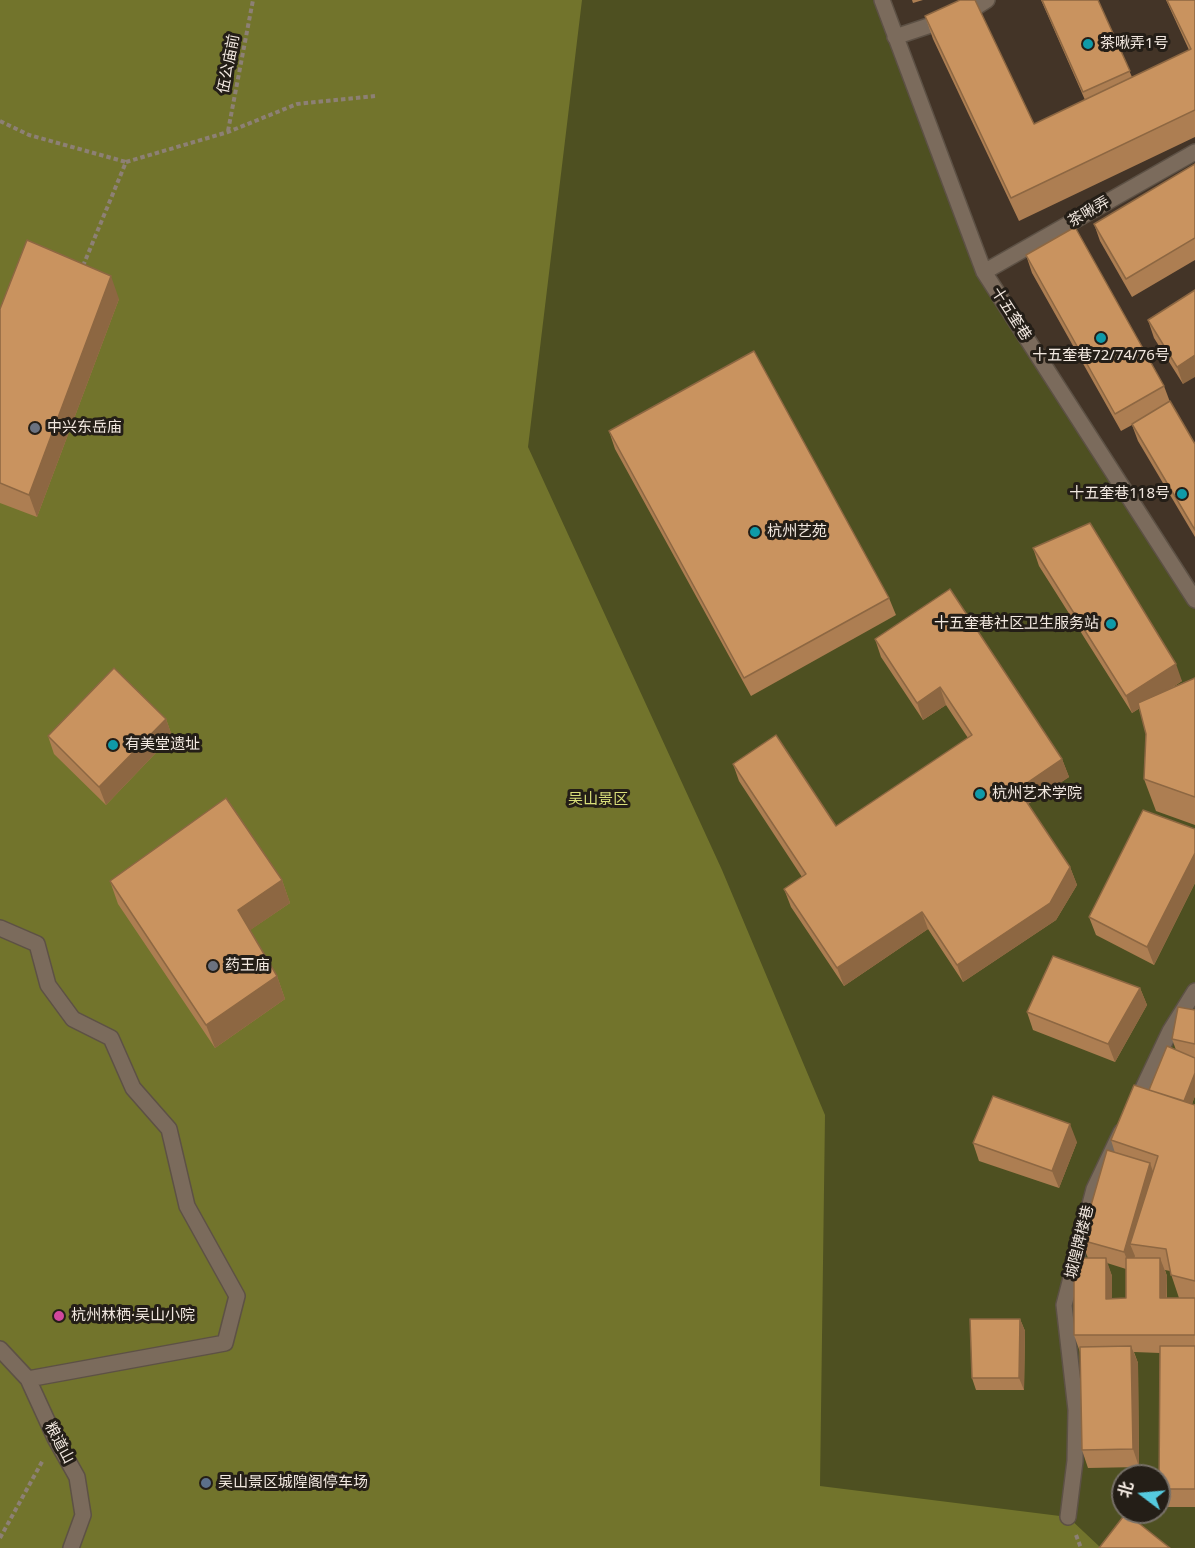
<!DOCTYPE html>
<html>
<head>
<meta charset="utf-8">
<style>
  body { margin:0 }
  #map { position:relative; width:1195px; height:1548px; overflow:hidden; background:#433427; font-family:"Noto Sans","Noto Sans SC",sans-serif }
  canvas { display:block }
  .north { position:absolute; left:1111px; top:1464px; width:60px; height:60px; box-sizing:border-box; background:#241e17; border:2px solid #766f67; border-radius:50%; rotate:286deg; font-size:16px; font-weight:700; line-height:24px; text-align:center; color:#f2e8e0 }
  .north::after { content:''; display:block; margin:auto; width:21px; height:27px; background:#55cadf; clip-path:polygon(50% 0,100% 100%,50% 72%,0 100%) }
</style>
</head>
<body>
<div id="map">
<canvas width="1195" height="1548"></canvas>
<div class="north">北</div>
</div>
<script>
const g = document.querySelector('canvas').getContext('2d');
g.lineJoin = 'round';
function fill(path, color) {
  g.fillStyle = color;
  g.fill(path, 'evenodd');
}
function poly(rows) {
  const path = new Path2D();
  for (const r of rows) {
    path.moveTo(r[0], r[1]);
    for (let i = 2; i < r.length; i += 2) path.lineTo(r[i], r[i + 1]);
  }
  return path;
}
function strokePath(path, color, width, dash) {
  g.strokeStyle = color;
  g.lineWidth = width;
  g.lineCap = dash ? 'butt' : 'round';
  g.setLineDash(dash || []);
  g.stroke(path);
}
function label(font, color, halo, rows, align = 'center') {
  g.font = font + ' "Noto Sans","Noto Sans SC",sans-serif';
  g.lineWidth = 6;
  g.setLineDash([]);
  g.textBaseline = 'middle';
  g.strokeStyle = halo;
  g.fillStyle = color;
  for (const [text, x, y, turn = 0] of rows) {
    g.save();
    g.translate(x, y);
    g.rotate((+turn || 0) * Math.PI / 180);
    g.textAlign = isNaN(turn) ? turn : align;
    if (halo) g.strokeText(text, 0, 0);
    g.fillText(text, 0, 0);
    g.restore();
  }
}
const green = poly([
  [0,0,881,0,984,272,1195,599,1195,1548,0,1548],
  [1123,1476,1159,1476,1159,1512,1123,1512]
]);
const forest = poly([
  [0,0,582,0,528,447,722,870,825,1115,820,1486,1068,1517,1101,1548,0,1548]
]);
const path = poly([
  [0,121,29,135,126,162],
  [228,131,253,0],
  [83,266,126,162,228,132,297,104,375,96],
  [1076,1535,1081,1548],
  [0,1538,43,1460]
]);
const lane = poly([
  [882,0,984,272,1195,600],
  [895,37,967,13,987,0],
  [984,272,1195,152],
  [1135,1105,1170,1031,1195,991],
  [1068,1517,1075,1461,1076,1410,1064,1305,1094,1189,1121,1132]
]);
const street = poly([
  [0,928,37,944,48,985,73,1019,111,1038,133,1088,169,1129,187,1206,237,1296,225,1343,28,1379],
  [0,1349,28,1379,55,1438,77,1477,83,1515,71,1548]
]);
const wall = poly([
  [912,0,923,0,913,3],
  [1041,0,1098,0,1132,77,1189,50,1166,0,1195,0,1195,137,1019,221,933,39,925,16,1034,124,1085,100],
  [1195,164,1195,260,1132,297,1100,241,1094,224],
  [1026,255,1164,386,1170,402,1195,444,1195,537,1138,441,1132,425,1121,431,1032,273],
  [1195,290,1183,384,1154,338,1148,320],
  [119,299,37,517,0,503,0,309],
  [609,431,889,598,896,615,751,696,615,449],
  [1033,548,1182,681,1173,687,1195,678,1195,825,1156,811,1144,779,1146,734,1140,708,1132,713,1039,566],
  [875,639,1062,759,1069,777,1028,804,1070,867,1077,885,1056,920,963,982,928,929,844,986,791,907,784,889,802,877,739,781,733,764,836,826,968,738,946,705,923,720,881,657],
  [166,719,172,736,106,805,54,754,48,736],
  [1195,829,1195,883,1154,965,1096,935,1089,917],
  [282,880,290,903,250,930,277,976,285,999,215,1048,118,904,110,881],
  [1140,988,1147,1005,1115,1062,1033,1030,1027,1012],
  [1195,1010,1195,1096,1192,1104,1195,1105,1195,1507,1165,1507,1159,1489,1160,1353,1134,1352,1138,1363,1139,1467,1088,1468,1082,1450,1080,1352,1074,1335,1090,1258,1088,1258,1081,1240,1115,1153,1111,1140,1149,1090,1176,1050,1172,1039],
  [1107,1263,1126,1269,1126,1298,1112,1299,1112,1276],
  [1165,1270,1170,1271,1179,1298,1167,1298,1167,1276],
  [1077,1142,1059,1188,979,1161,973,1143],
  [1020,1319,1025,1331,1024,1390,976,1390,972,1378]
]);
const shadedWall = poly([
  [111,276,119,299,37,517,29,495],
  [1195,355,1195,377,1183,384,1177,367],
  [1176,664,1182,681,1132,713,1126,696],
  [940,687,946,705,923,720,917,703],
  [166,719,172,736,106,805,99,787],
  [1062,759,1069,777,1025,806,1018,789],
  [1195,853,1195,883,1154,965,1147,947],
  [1070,867,1077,885,1056,920,963,982,957,965],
  [282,880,290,903,246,933,238,910],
  [922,912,928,929,844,986,837,968],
  [277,976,285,999,215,1048,206,1025],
  [1140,988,1147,1005,1115,1062,1108,1044],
  [1195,1073,1195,1096,1187,1116,1182,1104],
  [1070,1124,1077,1142,1059,1188,1052,1171],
  [1150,1163,1156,1180,1130,1244,1135,1256,1131,1270,1124,1252],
  [1106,1258,1112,1276,1112,1316,1106,1299],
  [1160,1258,1167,1276,1166,1315,1160,1298],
  [1020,1319,1025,1331,1024,1390,1019,1378],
  [1131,1346,1138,1363,1139,1467,1133,1449]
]);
const building = poly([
  [960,0,975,0,1034,124,1191,49,1167,0,1195,0,1195,110,1011,198,925,16,960,0],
  [1042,0,1098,0,1130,71,1083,92,1042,0],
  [1195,164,1195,238,1126,279,1094,224,1195,164],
  [1075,227,1164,386,1115,414,1026,255,1075,227],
  [27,240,111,276,29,495,0,483,0,309,27,240],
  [1195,290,1195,355,1177,367,1148,320,1195,290],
  [754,351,889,598,744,678,609,431,754,351],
  [1170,401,1195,444,1195,530,1132,424,1170,401],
  [1090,523,1176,664,1126,696,1033,548,1090,523],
  [950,589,1062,759,1018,789,1070,867,1050,903,957,965,922,912,837,968,784,889,806,874,733,764,776,735,836,826,972,735,940,687,917,703,875,639,950,589],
  [114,668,166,719,99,787,48,736,114,668],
  [1195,678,1195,797,1144,779,1146,734,1138,703,1195,678],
  [226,798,282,880,238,910,277,976,206,1025,110,881,226,798],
  [1143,810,1195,829,1195,853,1147,947,1089,917,1143,810],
  [1053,956,1140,988,1108,1044,1027,1012,1053,956],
  [1178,1007,1195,1010,1195,1044,1172,1039,1178,1007],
  [1167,1046,1195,1058,1195,1073,1184,1101,1149,1090,1167,1046],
  [1134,1085,1195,1105,1195,1281,1171,1275,1166,1249,1130,1244,1158,1156,1111,1140,1134,1085],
  [993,1096,1070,1124,1052,1171,973,1143,993,1096],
  [1107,1150,1150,1163,1124,1252,1081,1240,1107,1150],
  [1074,1258,1106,1258,1106,1299,1126,1298,1126,1258,1160,1258,1160,1298,1195,1298,1195,1335,1074,1335,1074,1258],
  [970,1319,1020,1319,1019,1378,972,1378,970,1319],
  [1131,1346,1133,1449,1082,1450,1080,1347,1131,1346],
  [1160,1346,1195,1346,1195,1489,1159,1489,1160,1346],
  [1126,1513,1170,1548,1099,1548,1126,1513]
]);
const markers = [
  [1088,44,6,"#0f9aa8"],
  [1101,338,6,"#0f9aa8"],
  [35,428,6,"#6b7280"],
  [1182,494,6,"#0f9aa8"],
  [755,532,6,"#0f9aa8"],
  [1111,624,6,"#0f9aa8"],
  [113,745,6,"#0f9aa8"],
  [980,794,6,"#0f9aa8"],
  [213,966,6,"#6b7280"],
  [59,1316,6,"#d1479c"],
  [206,1483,6,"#5c6f8a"]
];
const poiNames = [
  ["茶啾弄1号",1100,44],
  ["十五奎巷72/74/76号",1101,356,"center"],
  ["中兴东岳庙",47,428],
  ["十五奎巷118号",1170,494,"right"],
  ["杭州艺苑",767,532],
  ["十五奎巷社区卫生服务站",1099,624,"right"],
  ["有美堂遗址",125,745],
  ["杭州艺术学院",992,794],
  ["药王庙",225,966],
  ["杭州林栖·吴山小院",71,1316],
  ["吴山景区城隍阁停车场",218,1483]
];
const streetNames = [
  ["伍公庙前",229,64,-79],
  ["茶啾弄",1089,212,-30],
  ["十五奎巷",1011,314,57],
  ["城隍牌楼巷",1080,1242,-76],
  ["粮道山",59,1443,62]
];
const parkNames = [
  ["吴山景区",598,800]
];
fill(green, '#4e5021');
fill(forest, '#72742c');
strokePath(lane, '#5d5145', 18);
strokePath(street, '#5d5145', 18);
strokePath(path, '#8d8075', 4, [4.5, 3]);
strokePath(lane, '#7b6b5c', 15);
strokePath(street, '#7b6b5c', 15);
fill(wall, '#ad7e52');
fill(shadedWall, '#8d6742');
fill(building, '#c9935f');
strokePath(building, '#8d6742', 1.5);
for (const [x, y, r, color] of markers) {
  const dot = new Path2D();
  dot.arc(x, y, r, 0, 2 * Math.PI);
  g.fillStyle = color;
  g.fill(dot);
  strokePath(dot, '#241e17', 2);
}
label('15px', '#f2e8e0', '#241e17', poiNames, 'left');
label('15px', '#f2e8e0', '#241e17', streetNames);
label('15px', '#dadf7a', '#241e17', parkNames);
</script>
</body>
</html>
